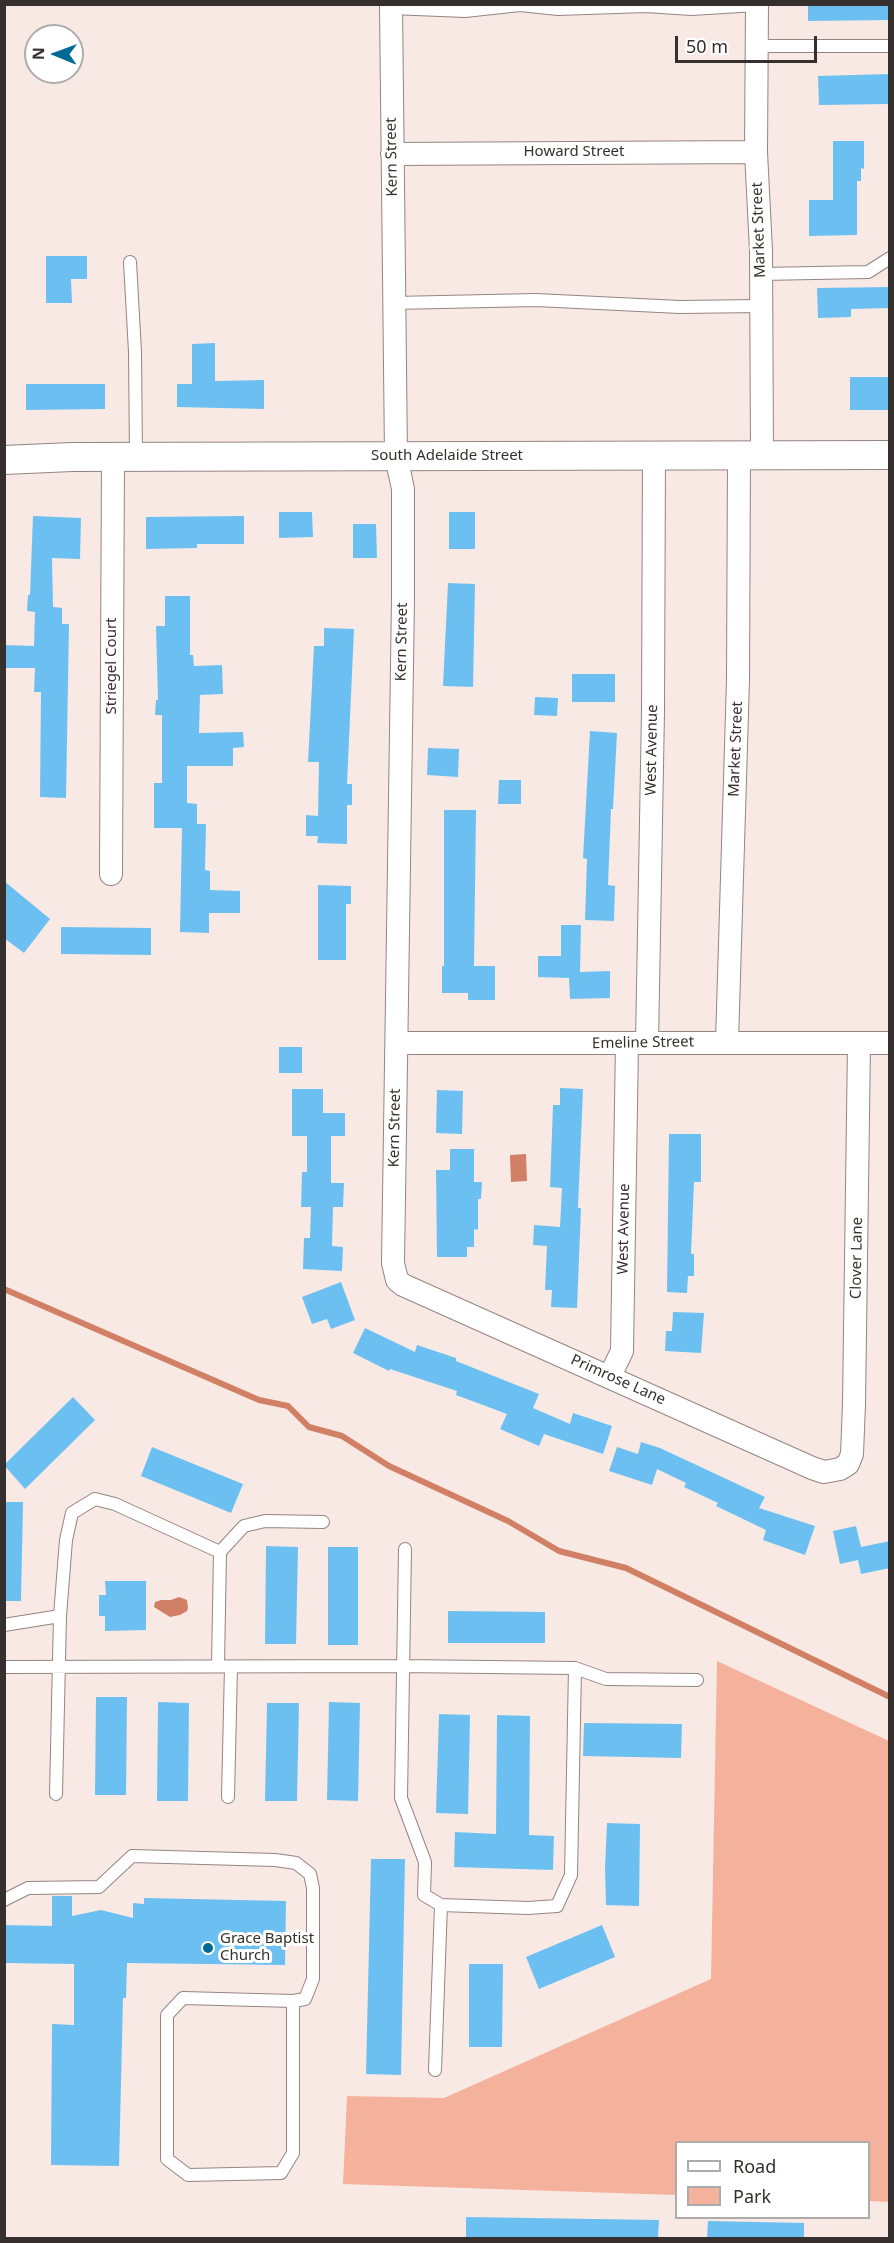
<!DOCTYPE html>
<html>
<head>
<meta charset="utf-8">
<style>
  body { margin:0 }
  #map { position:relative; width:894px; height:2243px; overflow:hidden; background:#f9e9e4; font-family:"Noto Sans",sans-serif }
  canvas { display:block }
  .frame { position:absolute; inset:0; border:6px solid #352f2d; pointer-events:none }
  .legend { position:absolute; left:675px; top:2141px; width:195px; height:78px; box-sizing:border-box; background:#fff; border:2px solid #aeacab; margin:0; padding:8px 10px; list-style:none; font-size:18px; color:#352f2d }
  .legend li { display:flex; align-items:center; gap:12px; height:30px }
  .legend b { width:30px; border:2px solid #aeacab }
  .north { position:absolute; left:24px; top:24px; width:60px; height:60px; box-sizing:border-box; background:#fff; border:2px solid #aeacab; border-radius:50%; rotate:271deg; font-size:16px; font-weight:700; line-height:24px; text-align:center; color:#352f2d }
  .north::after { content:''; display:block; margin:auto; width:21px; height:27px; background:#006a97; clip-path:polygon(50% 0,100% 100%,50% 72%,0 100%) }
  .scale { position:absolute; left:675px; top:36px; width:142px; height:27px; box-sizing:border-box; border:3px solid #352f2d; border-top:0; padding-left:8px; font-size:18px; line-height:21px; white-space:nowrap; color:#352f2d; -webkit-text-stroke:4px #fff; paint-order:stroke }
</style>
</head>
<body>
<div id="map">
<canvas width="894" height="2243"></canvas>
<div class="frame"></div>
<ul class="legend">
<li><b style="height:8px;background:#fff"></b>Road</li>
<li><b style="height:16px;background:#f4b29d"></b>Park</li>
</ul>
<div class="north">N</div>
<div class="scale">50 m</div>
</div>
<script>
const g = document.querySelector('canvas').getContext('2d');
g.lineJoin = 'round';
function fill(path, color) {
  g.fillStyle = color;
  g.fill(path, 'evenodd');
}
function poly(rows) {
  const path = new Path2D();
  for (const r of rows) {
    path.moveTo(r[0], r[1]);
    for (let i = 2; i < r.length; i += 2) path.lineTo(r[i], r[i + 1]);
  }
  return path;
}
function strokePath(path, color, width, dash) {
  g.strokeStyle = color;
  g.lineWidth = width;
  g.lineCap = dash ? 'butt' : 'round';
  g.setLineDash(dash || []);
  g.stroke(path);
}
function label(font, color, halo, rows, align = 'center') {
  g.font = font + ' "Noto Sans",sans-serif';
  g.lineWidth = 6;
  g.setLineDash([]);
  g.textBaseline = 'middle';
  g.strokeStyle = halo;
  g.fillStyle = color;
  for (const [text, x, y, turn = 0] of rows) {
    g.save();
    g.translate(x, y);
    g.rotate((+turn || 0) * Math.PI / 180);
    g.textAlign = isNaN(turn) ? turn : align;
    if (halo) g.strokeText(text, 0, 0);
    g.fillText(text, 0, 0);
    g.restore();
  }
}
const green = poly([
  [717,1661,889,1741,889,2202,869,2201,868,2142,676,2142,676,2195,343,2184,347,2096,444,2098,711,1979]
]);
const water = poly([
  [526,1154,527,1181,511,1182,510,1155],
  [179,1597,187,1600,188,1608,187,1611,180,1615,170,1617,154,1607,155,1602,161,1600,171,1600]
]);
const stream = poly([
  [4,1289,259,1400,288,1406,309,1427,342,1436,389,1466,508,1521,559,1551,626,1568,890,1697]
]);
const building = poly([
  [808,4,890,4,890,20,808,21],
  [890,74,890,104,819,105,818,76],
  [833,141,864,141,864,169,861,168,861,181,857,181,857,235,809,236,809,200,833,200],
  [46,256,87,256,87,279,71,279,72,303,46,303],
  [890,287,890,308,851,309,851,317,818,318,817,288],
  [215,343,215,381,264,380,264,409,177,407,177,384,192,384,192,344],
  [850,377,890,377,890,410,850,410],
  [26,384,105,384,105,409,26,410],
  [279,512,312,512,313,537,279,538],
  [449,512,475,512,475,549,449,549],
  [33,516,81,518,80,559,52,558,53,607,62,608,62,624,69,624,66,798,40,797,41,692,34,692,35,668,4,668,4,645,34,646,35,612,27,611,28,595,30,595],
  [244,516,244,544,197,544,197,548,146,549,146,517],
  [353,524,376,524,377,558,353,558],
  [448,583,475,584,473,687,443,686],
  [165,596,190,596,190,655,193,655,194,666,222,665,223,694,200,695,199,733,243,732,244,747,233,748,233,766,187,766,187,803,197,804,197,824,206,824,205,870,210,871,210,890,240,891,240,913,209,913,209,933,180,932,182,828,154,828,154,783,162,783,162,715,155,715,156,700,158,700,156,626,165,626],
  [324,628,354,629,347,784,352,784,352,805,347,805,347,844,317,843,318,836,306,836,306,815,318,816,319,762,308,762,314,646,324,646],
  [572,674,615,674,615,702,572,702],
  [535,697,558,698,557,716,534,715],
  [590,731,617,733,613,809,611,809,608,885,615,886,614,921,585,920,587,859,583,858],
  [428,748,459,749,458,777,427,775],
  [499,780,521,780,521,804,498,804],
  [444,810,476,810,474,966,495,966,495,1000,468,1000,468,993,442,993,442,966,444,966],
  [4,881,50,919,24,953,4,938],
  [318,885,351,886,351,904,346,904,346,960,318,960],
  [561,925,581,925,580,972,610,971,610,998,570,999,569,978,538,977,538,956,561,956],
  [61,927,151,928,151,955,61,954],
  [279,1047,302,1047,302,1073,279,1073],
  [560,1088,583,1089,578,1208,581,1208,577,1308,551,1307,552,1290,545,1290,547,1246,533,1245,534,1225,560,1227,562,1188,550,1187,553,1105,560,1105],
  [292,1089,323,1089,323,1113,345,1113,345,1136,331,1136,331,1183,344,1183,343,1207,333,1207,332,1246,343,1247,342,1271,303,1269,304,1238,310,1238,311,1207,301,1207,302,1172,307,1172,307,1136,292,1136],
  [437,1090,463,1091,462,1134,436,1133],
  [669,1134,701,1134,701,1182,694,1182,691,1254,694,1254,694,1276,688,1276,687,1293,667,1292],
  [450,1149,474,1149,474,1182,482,1182,481,1199,478,1199,478,1230,474,1229,474,1247,467,1247,467,1257,437,1257,436,1170,450,1170],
  [341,1282,355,1320,331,1329,327,1319,312,1324,302,1297],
  [673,1312,704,1313,701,1353,665,1351,666,1331,672,1331],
  [365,1328,415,1352,417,1345,456,1358,456,1361,539,1394,533,1408,570,1424,573,1413,612,1426,603,1454,544,1434,539,1446,500,1429,507,1414,456,1395,457,1391,390,1369,389,1371,353,1353],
  [73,1397,95,1420,25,1489,4,1465],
  [641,1442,660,1448,765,1497,759,1508,815,1526,805,1555,763,1540,766,1530,716,1506,718,1503,684,1487,686,1483,657,1469,652,1485,609,1471,617,1447,638,1454],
  [152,1447,243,1484,231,1513,141,1476],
  [4,1502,23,1502,21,1601,4,1601],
  [856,1526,861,1547,890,1541,890,1568,861,1574,858,1560,840,1564,833,1531],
  [266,1546,298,1547,296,1644,265,1644],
  [328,1547,358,1547,358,1645,328,1645],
  [105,1581,146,1581,146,1630,105,1631,105,1616,99,1616,99,1595,106,1595],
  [448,1611,545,1612,545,1643,448,1643],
  [96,1697,127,1697,126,1795,95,1795],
  [158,1702,189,1703,188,1801,157,1801],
  [329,1702,360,1703,358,1801,327,1800],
  [267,1703,299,1703,297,1801,265,1801],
  [439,1714,470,1715,468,1814,436,1813],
  [497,1715,530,1716,529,1835,554,1836,553,1870,454,1867,455,1832,496,1834],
  [584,1723,682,1724,681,1758,583,1756],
  [607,1823,640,1824,639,1906,606,1905,605,1868],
  [371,1859,405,1859,401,2075,366,2074],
  [52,1896,72,1896,72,1916,101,1910,133,1918,133,1903,144,1904,144,1898,286,1901,285,1965,127,1963,126,1998,123,1998,119,2166,51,2165,52,2024,74,2025,74,1964,4,1963,4,1925,52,1926],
  [602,1925,615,1957,539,1989,526,1957],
  [469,1964,503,1964,502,2047,469,2047],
  [466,2217,659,2220,658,2238,466,2238],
  [708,2221,804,2223,804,2238,707,2238]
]);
const service = poly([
  [391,8,465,11,520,5,558,9,646,6,691,9,757,5],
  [758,46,890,46],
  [130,262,135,352,136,457],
  [761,274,868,272,890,258],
  [394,303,536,300,680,307,761,306],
  [405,1549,401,1798,425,1862,424,1895,441,1905,528,1908,557,1906,571,1875,575,1668,606,1679,697,1680],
  [4,1625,60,1616],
  [218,1666,220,1552],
  [4,1667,402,1666,575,1668],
  [56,1794,60,1616,66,1540,72,1513,95,1499,115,1504,220,1552,244,1526,265,1521,323,1522],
  [228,1797,231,1667],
  [4,1900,28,1888,99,1887,132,1856,275,1860,296,1863,310,1874,313,1888,313,1979,305,1999,293,2001,293,2153,281,2173,188,2175,167,2159,167,2015,183,1998,293,2001],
  [435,2070,441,1905]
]);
const minor = poly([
  [391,4,396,456,403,489,403,599,393,1263,397,1280,403,1285,812,1468,824,1472,840,1469,848,1464,852,1454,854,1404,859,1043],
  [757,4,756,152,761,251,762,455],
  [392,154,756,152],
  [111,874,113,457],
  [727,1042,738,680,739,456],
  [397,1043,890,1043],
  [647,1043,653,711,654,456],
  [610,1376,622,1351,627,1043]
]);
const tertiary = poly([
  [4,460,72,457,890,455]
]);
const markers = [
  [208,1948,6,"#006a97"]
];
const streetNames = [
  ["Howard Street",574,152],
  ["Kern Street",392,157,-91],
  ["Market Street",759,230,-92],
  ["South Adelaide Street",447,456],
  ["Kern Street",402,642,-89],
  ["Striegel Court",112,666,-90],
  ["Market Street",736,749,-88],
  ["West Avenue",652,750,-89],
  ["Emeline Street",643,1043,-1],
  ["Kern Street",395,1128,-89],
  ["West Avenue",624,1229,-89],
  ["Clover Lane",857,1258,-89],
  ["Primrose Lane",618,1380,24]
];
const poiNames = [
  ["Grace Baptist",220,1939],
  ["Church",220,1956]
];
fill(green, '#f4b29d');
fill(water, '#d18066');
strokePath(stream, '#d18066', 6);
fill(building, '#6cc0f1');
strokePath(service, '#948581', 14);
strokePath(minor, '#948581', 24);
strokePath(tertiary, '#948581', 30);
strokePath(service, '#fff', 12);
strokePath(minor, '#fff', 22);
strokePath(tertiary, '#fff', 28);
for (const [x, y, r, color] of markers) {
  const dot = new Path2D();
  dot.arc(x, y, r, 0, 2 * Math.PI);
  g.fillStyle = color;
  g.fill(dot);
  strokePath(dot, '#fff', 2);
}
label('15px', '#352f2d', '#fff', streetNames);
label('15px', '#352f2d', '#fff', poiNames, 'left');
</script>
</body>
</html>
